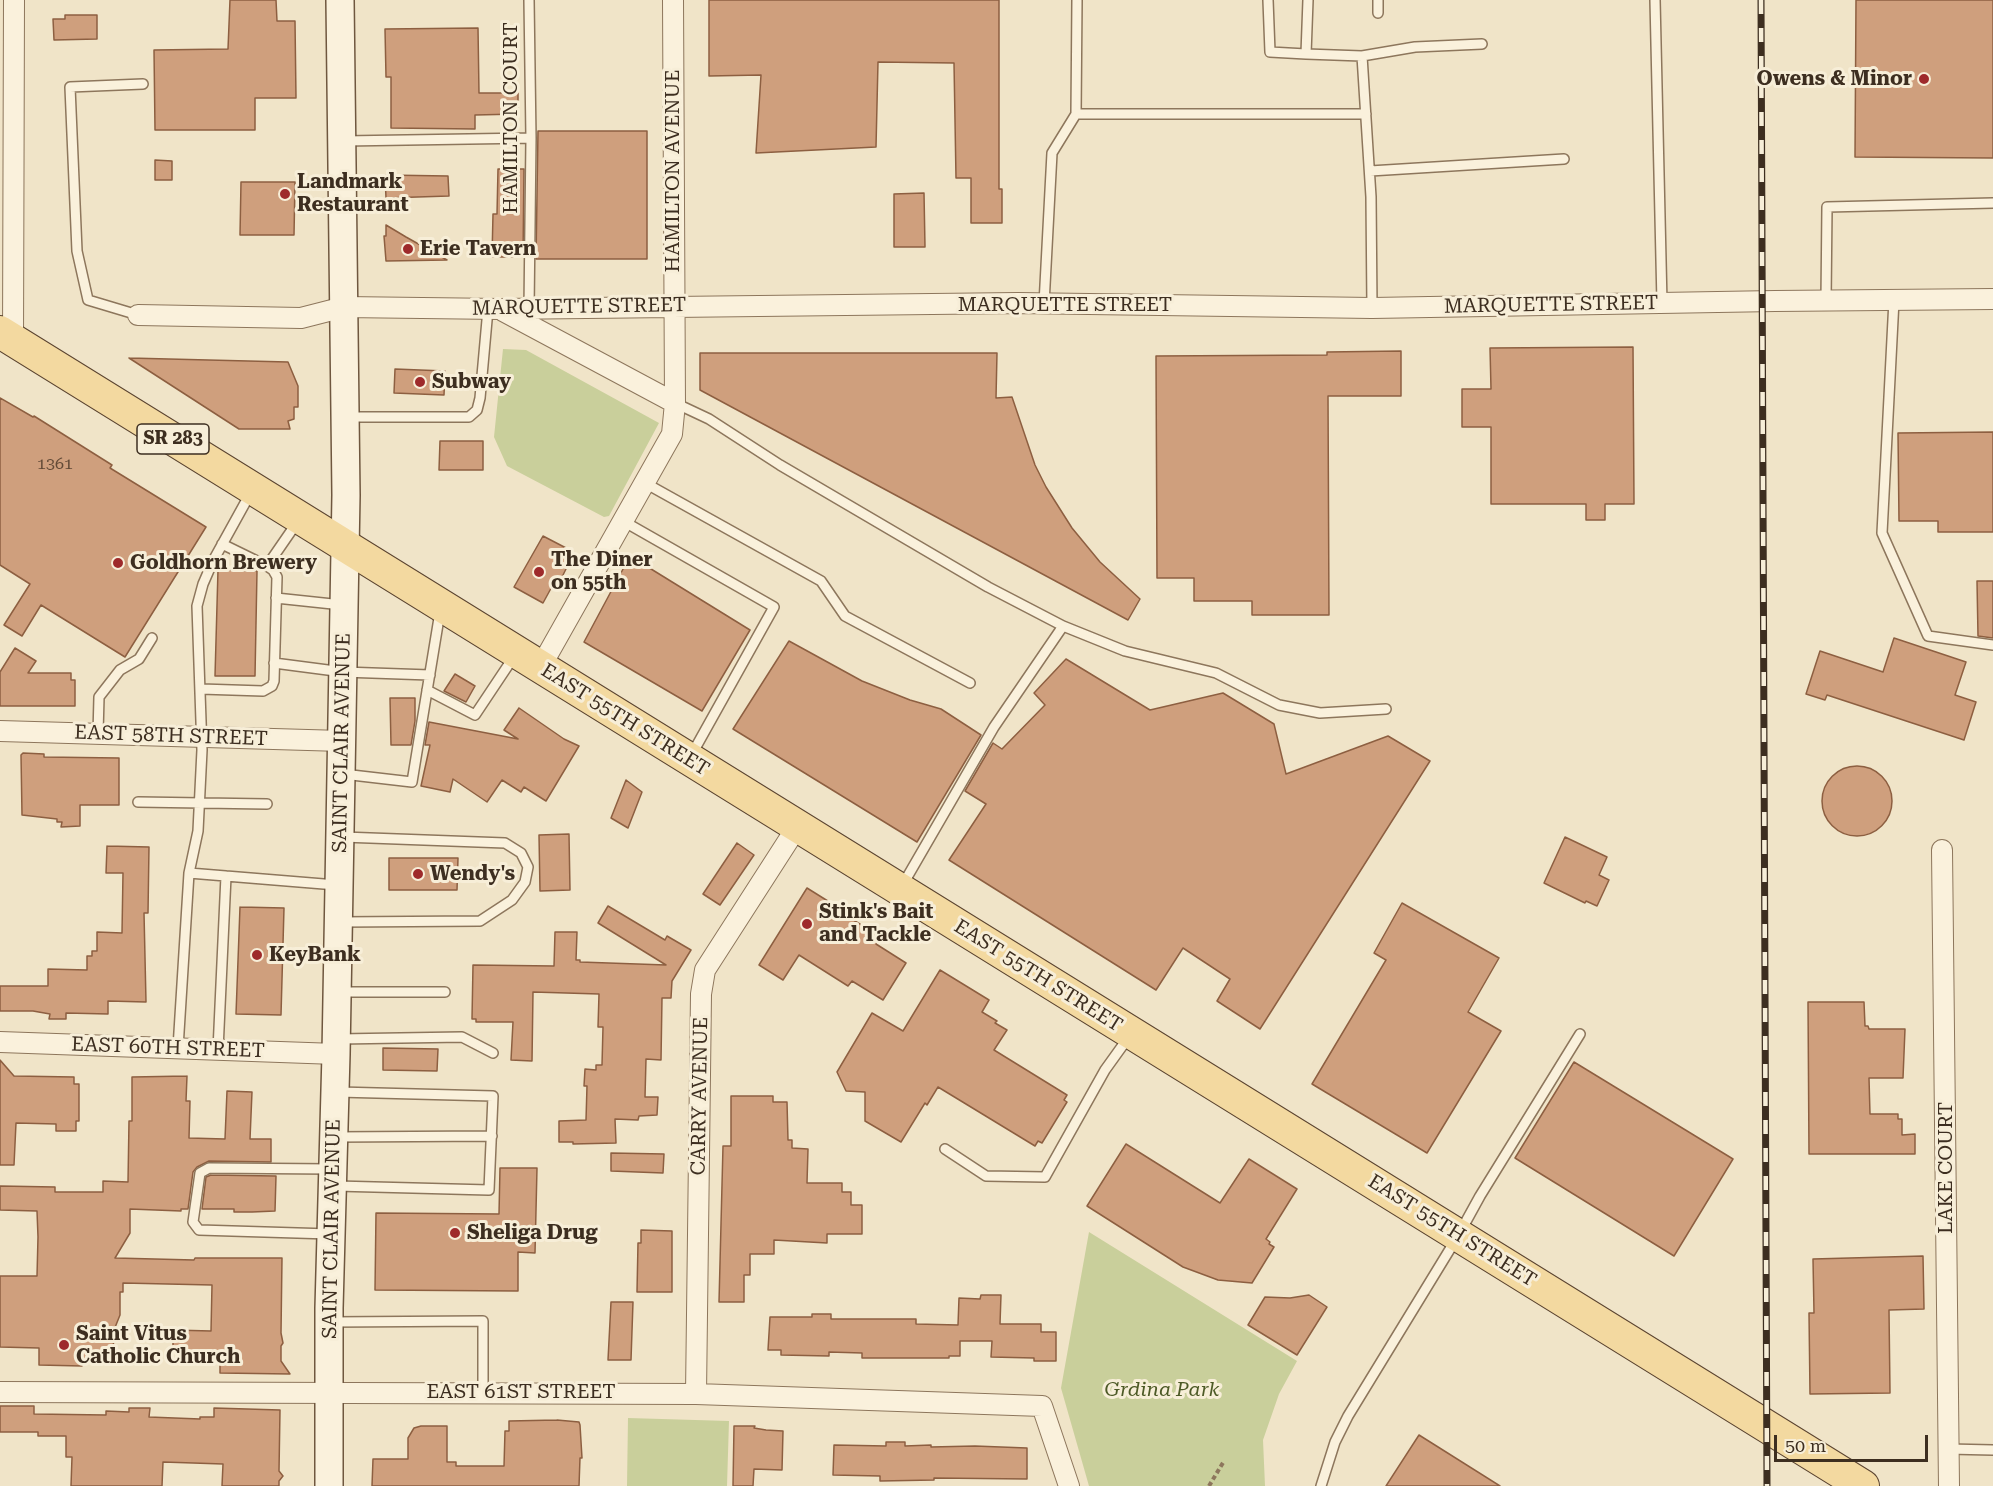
<!DOCTYPE html>
<html>
<head>
<meta charset="utf-8">
<style>
  body { margin:0 }
  #map { position:relative; width:1993px; height:1486px; overflow:hidden; background:#f0e4c8; font-family:"Roboto Serif",serif }
  canvas { display:block }
  .scale { position:absolute; left:1774px; top:1435px; width:154px; height:27px; box-sizing:border-box; border:3px solid #3d2e20; border-top:0; padding-left:8px; font-size:18px; line-height:21px; white-space:nowrap; color:#3d2e20; -webkit-text-stroke:4px #f7eed8; paint-order:stroke }
</style>
</head>
<body>
<div id="map">
<canvas width="1993" height="1486"></canvas>
<div class="scale">50 m</div>
</div>
<script>
const g = document.querySelector('canvas').getContext('2d');
g.lineJoin = 'round';
function fill(path, color) {
  g.fillStyle = color;
  g.fill(path, 'evenodd');
}
function poly(rows) {
  const path = new Path2D();
  for (const r of rows) {
    if (r.length === 3) {
      path.moveTo(r[0] + r[2], r[1]);
      path.arc(r[0], r[1], r[2], 0, 2 * Math.PI);
      continue;
    }
    path.moveTo(r[0], r[1]);
    for (let i = 2; i < r.length; i += 2) path.lineTo(r[i], r[i + 1]);
  }
  return path;
}
function strokePath(path, color, width, dash) {
  g.strokeStyle = color;
  g.lineWidth = width;
  g.lineCap = dash ? 'butt' : 'round';
  g.setLineDash(dash || []);
  g.stroke(path);
}
function label(font, color, halo, rows, align = 'center') {
  g.font = font + ' "Roboto Serif",serif';
  g.lineWidth = 6;
  g.setLineDash([]);
  g.textBaseline = 'middle';
  g.strokeStyle = halo;
  g.fillStyle = color;
  for (const [text, x, y, turn = 0] of rows) {
    g.save();
    g.translate(x, y);
    g.rotate((+turn || 0) * Math.PI / 180);
    g.textAlign = isNaN(turn) ? turn : align;
    if (halo) g.strokeText(text, 0, 0);
    g.fillText(text, 0, 0);
    g.restore();
  }
}
const green = poly([
  [503,349,526,350,659,423,609,516,604,517,507,466,494,437],
  [1089,1232,1297,1361,1279,1394,1263,1440,1265,1486,1089,1486,1061,1388],
  [628,1418,729,1421,727,1486,627,1486]
]);
const building = poly([
  [230,0,276,0,277,21,295,21,296,98,255,98,255,130,155,130,154,50,228,49,230,0],
  [709,0,999,0,999,189,1002,189,1002,223,971,223,971,178,956,178,954,63,878,62,876,147,756,153,761,75,709,76,709,0],
  [1856,0,1993,0,1993,158,1855,157,1856,0],
  [65,15,97,15,97,39,54,40,53,19,65,19,65,15],
  [478,28,479,93,518,93,518,114,475,115,475,129,391,128,391,77,386,77,385,29,478,28],
  [538,131,647,131,647,259,536,259,538,131],
  [155,160,172,161,172,180,155,180,155,160],
  [498,169,524,169,523,257,492,257,493,214,497,214,498,169],
  [385,175,448,176,449,196,386,198,385,175],
  [241,182,295,182,294,235,240,235,241,182],
  [924,193,925,247,894,247,894,194,924,193],
  [386,225,406,237,447,260,386,261,384,236,386,236,386,225],
  [1633,347,1634,504,1605,504,1605,520,1586,520,1586,504,1491,504,1491,427,1462,427,1462,389,1491,389,1490,348,1633,347],
  [1401,351,1401,396,1328,396,1329,615,1252,615,1252,601,1194,601,1194,578,1157,578,1156,356,1327,355,1327,352,1401,351],
  [700,353,997,353,996,398,1012,397,1035,465,1046,487,1072,528,1100,562,1140,599,1128,620,700,390,700,353],
  [129,358,288,362,298,386,298,407,294,407,294,419,288,421,290,429,239,429,129,358],
  [395,369,445,371,444,395,394,393,395,369],
  [0,398,33,417,34,416,112,465,110,468,206,527,125,657,41,605,22,636,4,625,30,584,0,565,0,398],
  [1993,432,1993,532,1938,532,1938,521,1899,521,1898,433,1993,432],
  [440,441,483,441,483,470,439,470,440,441],
  [543,536,568,549,564,558,570,561,559,583,555,581,543,603,514,587,543,536],
  [630,556,750,630,702,711,584,642,630,556],
  [218,570,257,571,255,676,215,676,218,570],
  [1977,581,1993,581,1993,638,1978,636,1977,581],
  [1894,638,1966,662,1955,695,1976,702,1964,740,1827,695,1825,700,1806,694,1820,651,1883,672,1894,638],
  [789,641,862,681,910,700,941,709,981,735,917,842,733,729,789,641],
  [15,648,36,661,28,673,71,673,71,680,75,680,75,706,0,706,0,672,15,648],
  [1066,659,1150,710,1223,693,1274,724,1286,774,1388,736,1430,761,1260,1029,1217,1001,1230,979,1183,948,1156,990,949,860,986,804,965,791,993,743,1002,749,1045,705,1034,693,1066,659],
  [455,674,475,686,466,702,444,691,455,674],
  [390,698,415,698,415,721,411,745,391,745,390,698],
  [519,708,564,739,579,746,546,801,524,787,521,792,502,780,487,802,453,779,450,792,421,786,430,745,425,745,429,722,518,739,504,730,519,708],
  [23,753,44,754,44,757,119,758,119,805,80,805,80,826,61,827,62,822,57,822,57,819,22,815,21,755,23,753],
  [1857,801,35],
  [626,780,642,792,628,828,611,818,626,780],
  [569,834,570,890,540,891,539,835,569,834],
  [1565,837,1607,857,1599,875,1609,880,1597,906,1586,901,1585,903,1544,883,1565,837],
  [737,843,754,855,720,905,703,894,737,843],
  [107,846,149,847,148,913,144,913,146,1002,108,1001,108,1014,66,1013,66,1019,49,1019,50,1014,33,1011,0,1011,0,986,48,986,48,969,87,970,87,956,92,956,92,951,97,951,97,932,122,933,123,873,106,873,107,846],
  [389,858,458,858,457,890,389,890,389,858],
  [807,888,831,903,830,905,880,937,876,944,906,963,883,1000,852,981,848,986,799,955,783,980,759,965,807,888],
  [1402,903,1499,958,1468,1012,1501,1031,1427,1153,1312,1084,1386,960,1374,953,1402,903],
  [608,906,665,940,667,936,691,950,672,981,671,998,662,998,661,1060,646,1059,645,1097,658,1097,657,1115,639,1116,638,1120,615,1119,616,1143,573,1144,573,1142,559,1142,559,1121,586,1120,587,1086,584,1086,585,1069,596,1070,596,1065,602,1065,603,1027,598,1027,599,994,533,992,532,1061,511,1060,513,1022,476,1022,476,1019,472,1019,473,965,554,966,555,932,577,932,576,960,580,960,580,962,666,965,598,923,608,906],
  [240,907,284,908,281,1015,236,1014,240,907],
  [940,970,989,1000,982,1012,997,1021,995,1023,1007,1030,994,1050,1067,1095,1064,1100,1067,1102,1042,1143,1038,1141,1035,1146,938,1087,927,1105,925,1103,901,1142,865,1121,865,1092,846,1091,837,1072,872,1013,903,1031,940,970],
  [1808,1002,1864,1002,1865,1026,1868,1026,1869,1029,1905,1029,1903,1078,1869,1078,1870,1114,1898,1114,1898,1119,1902,1119,1902,1135,1915,1134,1915,1154,1809,1154,1808,1002],
  [383,1048,438,1049,437,1071,383,1070,383,1048],
  [0,1060,14,1076,74,1077,74,1084,79,1084,79,1121,76,1121,76,1131,56,1131,56,1124,16,1123,14,1165,0,1165,0,1060],
  [1574,1062,1733,1159,1674,1256,1515,1158,1574,1062],
  [187,1076,186,1101,190,1101,189,1138,225,1139,227,1091,252,1092,250,1139,271,1139,271,1162,209,1161,197,1167,193,1172,188,1209,181,1209,181,1211,130,1209,130,1233,115,1258,194,1260,195,1258,282,1258,281,1333,283,1343,281,1346,281,1361,290,1374,220,1373,220,1353,173,1350,173,1330,211,1331,212,1285,123,1283,123,1292,120,1292,120,1315,114,1330,113,1355,97,1355,96,1360,82,1360,82,1366,39,1365,39,1348,0,1347,0,1276,37,1276,38,1237,37,1211,0,1210,0,1186,55,1187,55,1192,103,1192,103,1181,128,1182,129,1121,132,1121,132,1077,187,1076],
  [731,1096,773,1096,773,1102,787,1102,788,1140,792,1140,792,1148,808,1149,807,1183,842,1183,842,1192,851,1192,851,1205,862,1205,862,1234,827,1234,827,1243,774,1240,774,1254,750,1254,750,1275,744,1275,744,1302,719,1302,723,1146,731,1146,731,1096],
  [1126,1144,1220,1203,1249,1159,1297,1189,1266,1239,1270,1242,1269,1244,1274,1247,1252,1283,1218,1280,1183,1267,1087,1206,1126,1144],
  [611,1153,664,1154,663,1173,611,1171,611,1153],
  [500,1168,537,1168,535,1253,518,1252,518,1291,375,1290,376,1213,499,1214,500,1168],
  [211,1175,276,1176,275,1211,252,1212,234,1212,234,1209,202,1209,206,1177,211,1175],
  [641,1230,672,1231,672,1292,637,1292,638,1243,641,1243,641,1230],
  [1923,1256,1924,1309,1889,1310,1890,1393,1810,1394,1809,1313,1814,1313,1813,1259,1923,1256],
  [981,1295,1001,1295,1000,1324,1041,1324,1041,1332,1056,1332,1056,1361,1034,1361,1034,1358,991,1357,992,1341,960,1341,960,1356,949,1356,949,1358,862,1358,862,1353,829,1352,829,1356,781,1355,781,1350,768,1350,770,1317,812,1317,812,1314,831,1314,831,1319,916,1319,916,1324,958,1325,959,1298,980,1299,981,1295],
  [1309,1295,1327,1307,1297,1355,1248,1325,1265,1297,1290,1298,1309,1295],
  [611,1302,633,1302,631,1360,608,1360,611,1302],
  [0,1406,34,1406,34,1414,106,1415,106,1411,129,1412,129,1408,150,1408,149,1417,200,1419,200,1417,214,1417,214,1408,280,1410,279,1471,283,1476,279,1481,279,1486,222,1486,223,1464,163,1462,162,1486,71,1486,72,1457,66,1457,66,1436,38,1436,38,1432,0,1432,0,1406],
  [557,1420,579,1422,580,1425,582,1458,580,1458,579,1486,372,1486,373,1459,408,1459,408,1438,414,1428,421,1426,447,1426,447,1462,456,1462,456,1466,504,1466,505,1431,509,1431,509,1421,557,1420],
  [734,1426,755,1426,754,1428,766,1430,783,1431,782,1470,754,1469,753,1486,733,1486,734,1426],
  [1419,1435,1500,1486,1386,1486,1419,1435],
  [886,1442,905,1442,905,1446,931,1445,931,1447,975,1446,1027,1448,1027,1479,934,1478,934,1480,880,1481,880,1476,833,1475,834,1445,886,1446,886,1442]
]);
const path = poly([
  [1209,1486,1224,1461]
]);
const lane = poly([
  [1268,0,1270,52,1306,54],
  [1308,0,1306,54,1362,56,1371,197,1372,308],
  [1655,0,1662,303],
  [1378,13,1378,0],
  [1362,56,1415,47,1482,44],
  [1076,114,1366,114],
  [344,141,531,138],
  [1370,171,1564,159],
  [1826,300,1827,207,1993,203],
  [1894,300,1882,533,1928,636,1993,645],
  [1044,304,1052,153,1076,114,1077,0],
  [529,309,531,138,529,0],
  [138,315,88,300,77,251,70,87,143,84],
  [675,403,709,419,780,465,988,587,1063,626,994,727,902,886],
  [347,417,469,417,477,410,480,398,488,309],
  [645,483,821,581,845,616,970,683],
  [623,521,774,607,692,754],
  [267,566,298,521],
  [276,598,342,605],
  [1063,626,1125,651,1216,673,1279,705,1320,713,1386,709],
  [274,663,343,672,430,675],
  [201,689,263,691,272,686,274,681,277,577,273,570,267,566,222,544],
  [427,690,475,715,515,655],
  [98,734,99,697,120,670,139,659,152,638],
  [343,774,412,782,440,612],
  [138,802,267,804],
  [189,873,336,885],
  [341,922,480,921,512,900,525,882,528,867,521,853,505,843,343,837],
  [340,992,445,992],
  [339,1039,462,1037,493,1053],
  [178,1048,189,873,198,831,202,750,197,606,203,584,213,561,250,494],
  [218,1050,226,876],
  [336,1137,492,1136],
  [945,1149,986,1176,1045,1177,1105,1070,1128,1038],
  [336,1186,489,1190,493,1096,338,1092],
  [330,1234,199,1230,193,1222,200,1173,209,1168,331,1169],
  [331,1322,483,1321,483,1392],
  [1948,1449,1993,1450],
  [1321,1486,1335,1442,1348,1416,1458,1236,1480,1196,1580,1034]
]);
const street = poly([
  [503,311,675,403],
  [138,315,301,318,344,307,500,309,1018,303,1372,308,1775,301,1993,299],
  [13,340,14,0],
  [540,668,672,434,675,403,673,0],
  [0,731,342,741],
  [1942,850,1949,1486],
  [0,1042,336,1054],
  [0,1392,696,1394,1042,1406,1069,1486],
  [696,1394,701,994,705,970,797,827]
]);
const secondary = poly([
  [329,1486,329,1308,336,1054,346,495,340,0]
]);
const primary = poly([
  [0,332,1863,1486]
]);
const rail = poly([
  [1761,0,1767,1486]
]);
const markers = [
  [1924,79,6,"#9e2a2b"],
  [285,194,6,"#9e2a2b"],
  [408,249,6,"#9e2a2b"],
  [420,382,6,"#9e2a2b"],
  [118,563,6,"#9e2a2b"],
  [539,572,6,"#9e2a2b"],
  [418,874,6,"#9e2a2b"],
  [807,924,6,"#9e2a2b"],
  [257,955,6,"#9e2a2b"],
  [455,1233,6,"#9e2a2b"],
  [64,1345,6,"#9e2a2b"]
];
const numberNames = [
  ["1361",55,464]
];
const shields = [
  [173,439,72]
];
const shieldNames = [
  ["SR 283",173,439]
];
const poiNames = [
  ["Owens & Minor",1912,79,"right"],
  ["Landmark",297,182],
  ["Restaurant",297,205],
  ["Erie Tavern",420,249],
  ["Subway",432,382],
  ["The Diner",551,560],
  ["on 55th",551,583],
  ["Goldhorn Brewery",130,563],
  ["Wendy's",430,874],
  ["Stink's Bait",819,912],
  ["and Tackle",819,935],
  ["KeyBank",269,955],
  ["Sheliga Drug",467,1233],
  ["Saint Vitus",76,1334],
  ["Catholic Church",76,1357]
];
const streetNames = [
  ["HAMILTON COURT",511,118,-90],
  ["HAMILTON AVENUE",673,171,-90],
  ["MARQUETTE STREET",1065,305],
  ["MARQUETTE STREET",1551,305,-1],
  ["MARQUETTE STREET",579,307,-1],
  ["EAST 55TH STREET",625,720,32],
  ["EAST 58TH STREET",171,736,2],
  ["SAINT CLAIR AVENUE",342,743,-89],
  ["EAST 55TH STREET",1038,976,32],
  ["EAST 60TH STREET",168,1048,2],
  ["CARRY AVENUE",700,1096,-89],
  ["LAKE COURT",1946,1168,-90],
  ["SAINT CLAIR AVENUE",332,1229,-89],
  ["EAST 55TH STREET",1452,1231,32],
  ["EAST 61ST STREET",521,1392]
];
const parkNames = [
  ["Grdina Park",1162,1390]
];
fill(green, '#c9cf9b');
fill(building, '#cf9f7d');
strokePath(building, '#8d5f41', 1.5);
strokePath(lane, '#8d765c', 12);
strokePath(street, '#8d765c', 22);
strokePath(secondary, '#6f573f', 30);
strokePath(primary, '#5b4430', 34);
strokePath(path, '#8d765c', 4, [4.5, 3]);
strokePath(lane, '#faf1dc', 9);
strokePath(street, '#faf1dc', 20);
strokePath(secondary, '#faf1dc', 27);
strokePath(primary, '#f3d9a0', 32);
strokePath(rail, '#3d2e20', 7);
strokePath(rail, '#f7eed8', 4.5, [14]);
for (const [x, y, r, color] of markers) {
  const dot = new Path2D();
  dot.arc(x, y, r, 0, 2 * Math.PI);
  g.fillStyle = color;
  g.fill(dot);
  strokePath(dot, '#f7eed8', 2);
}
label('16px', '#624a37', null, numberNames);
for (const [x, y, w] of shields) {
  const box = new Path2D();
  box.roundRect(x - w / 2, y - 15, w, 30, 4.5);
  g.fillStyle = '#f7eed8';
  g.fill(box);
  strokePath(box, '#3d2e20', 1.5);
}
label('bold 18px', '#3d2e20', null, shieldNames);
label('bold 20px', '#3d2e20', '#f7eed8', poiNames, 'left');
label('20px', '#3d2e20', '#f7eed8', streetNames);
label('italic 20px', '#4d5a26', '#f7eed8', parkNames);
</script>
</body>
</html>
